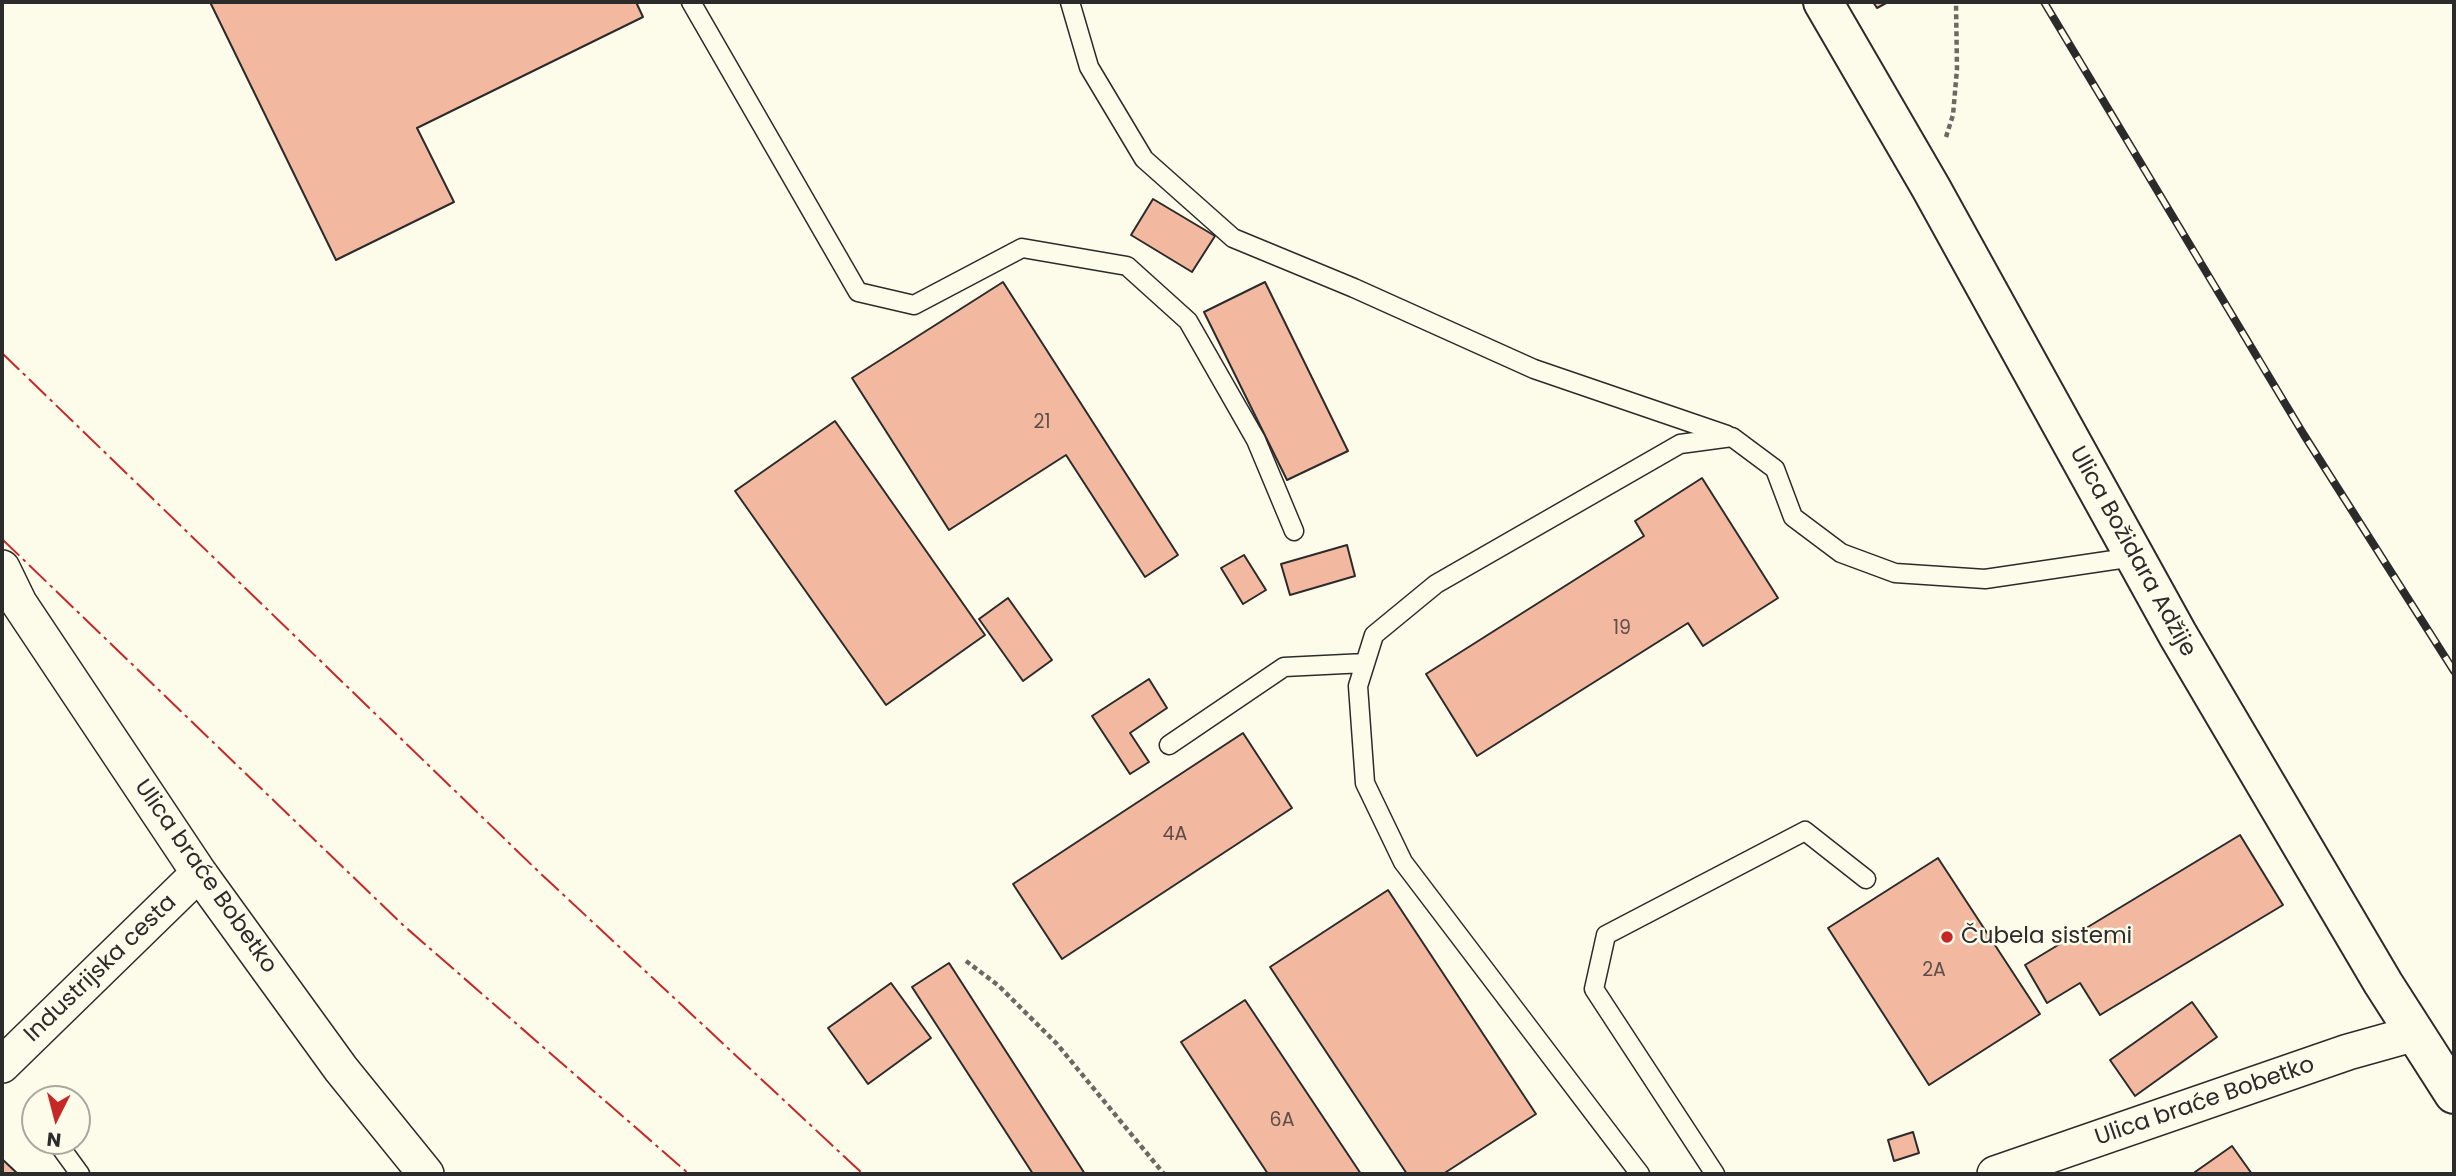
<!DOCTYPE html>
<html>
<head>
<meta charset="utf-8">
<style>
  body { margin:0 }
  #map { position:relative; width:2456px; height:1176px; overflow:hidden; background:#fdfbea; font-family:Poppins,sans-serif }
  canvas { display:block }
  .frame { position:absolute; inset:0; border:4px solid #2b2b2b; pointer-events:none }
  .north { position:absolute; left:21px; top:1085px; width:70px; height:70px; box-sizing:border-box; background:#fdfbea; border:2px solid #a9a89e; border-radius:50%; rotate:186deg; font-size:19px; font-weight:700; line-height:28px; text-align:center; color:#2b2b2b }
  .north::after { content:''; display:block; margin:auto; width:24px; height:32px; background:#c62828; clip-path:polygon(50% 0,100% 100%,50% 72%,0 100%) }
</style>
</head>
<body>
<div id="map">
<canvas width="2456" height="1176"></canvas>
<div class="frame"></div>
<div class="north">N</div>
</div>
<script>
const g = document.querySelector('canvas').getContext('2d');
g.lineJoin = 'round';
function fill(path, color) {
  g.fillStyle = color;
  g.fill(path, 'evenodd');
}
function poly(rows) {
  const path = new Path2D();
  for (const r of rows) {
    path.moveTo(r[0], r[1]);
    for (let i = 2; i < r.length; i += 2) path.lineTo(r[i], r[i + 1]);
  }
  return path;
}
function strokePath(path, color, width, dash) {
  g.strokeStyle = color;
  g.lineWidth = width;
  g.lineCap = dash ? 'butt' : 'round';
  g.setLineDash(dash || []);
  g.stroke(path);
}
function label(font, color, halo, rows, align = 'center') {
  g.font = font + ' Poppins,sans-serif';
  g.lineWidth = 5;
  g.setLineDash([]);
  g.textBaseline = 'middle';
  g.strokeStyle = halo;
  g.fillStyle = color;
  for (const [text, x, y, turn = 0] of rows) {
    g.save();
    g.translate(x, y);
    g.rotate((+turn || 0) * Math.PI / 180);
    g.textAlign = isNaN(turn) ? turn : align;
    if (halo) g.strokeText(text, 0, 0);
    g.fillText(text, 0, 0);
    g.restore();
  }
}
const building = poly([
  [210,2,636,2,643,17,417,128,454,202,336,260,210,2],
  [1873,2,1888,2,1877,8,1873,2],
  [1153,199,1215,236,1192,272,1131,235,1153,199],
  [1003,282,1178,555,1145,577,1066,455,949,530,852,378,1003,282],
  [1265,282,1348,451,1287,480,1204,312,1265,282],
  [835,421,985,635,886,705,735,491,835,421],
  [1702,478,1778,598,1703,646,1688,623,1477,756,1426,674,1644,536,1635,521,1702,478],
  [1347,545,1355,576,1290,595,1281,564,1347,545],
  [1244,555,1266,590,1243,604,1221,568,1244,555],
  [1008,598,1052,660,1023,681,979,619,1008,598],
  [1149,679,1167,708,1130,733,1149,762,1130,774,1092,716,1149,679],
  [1243,733,1292,808,1062,959,1013,884,1243,733],
  [2240,835,2283,905,2100,1015,2080,983,2047,1003,2025,965,2240,835],
  [1938,858,2040,1014,1929,1085,1828,928,1938,858],
  [1388,890,1536,1114,1443,1174,1407,1174,1270,967,1388,890],
  [949,963,1085,1174,1033,1174,912,987,949,963],
  [891,983,931,1038,868,1084,828,1028,891,983],
  [1245,1000,1361,1174,1268,1174,1181,1042,1245,1000],
  [2192,1002,2217,1037,2135,1096,2110,1060,2192,1002],
  [1913,1132,1919,1153,1894,1161,1888,1140,1913,1132],
  [2232,1146,2252,1174,2197,1174,2195,1172,2232,1146],
  [2,1159,18,1174,2,1174,2,1159]
]);
const path = poly([
  [1946,137,1953,115,1957,69,1956,2],
  [966,961,999,986,1057,1044,1164,1174]
]);
const service = poly([
  [691,2,858,292,914,305,1022,248,1127,266,1188,321,1256,440,1294,531],
  [1070,2,1089,67,1144,159,1233,238,1354,288,1534,369,1727,435],
  [1169,745,1284,667,1365,663],
  [56,1141,80,1174],
  [1640,1174,1403,862,1365,783,1358,686,1374,635,1436,584,1680,444,1732,437,1775,469,1793,517,1841,553,1895,573,1985,579,2134,557],
  [1715,1174,1594,989,1606,935,1805,831,1866,879]
]);
const minor = poly([
  [2,568,19,603,199,873,341,1069,426,1174],
  [2,1065,199,873],
  [1995,1174,2348,1052,2416,1033]
]);
const secondary = poly([
  [1823,2,1931,188,2178,635,2383,983,2454,1094]
]);
const rail = poly([
  [2044,2,2304,435,2454,671]
]);
const power = poly([
  [2,353,540,873,863,1174],
  [2,539,403,925,689,1174]
]);
const markers = [
  [1947,937,7,"#c62828"]
];
const numberNames = [
  ["21",1042,423],
  ["19",1622,629],
  ["4A",1175,835],
  ["2A",1934,971],
  ["6A",1282,1121]
];
const streetNames = [
  ["Ulica Božidara Adžije",2132,552,61],
  ["Ulica braće Bobetko",205,877,55],
  ["Industrijska cesta",101,969,-44],
  ["Ulica braće Bobetko",2205,1102,-19]
];
const poiNames = [
  ["Čubela sistemi",1961,937]
];
fill(building, '#f2b8a0');
strokePath(building, '#2b2b2b', 2);
strokePath(service, '#2b2b2b', 21);
strokePath(minor, '#2b2b2b', 38);
strokePath(secondary, '#2b2b2b', 42);
strokePath(path, '#6a6964', 4.5, [5, 3.5]);
strokePath(service, '#fdfbea', 18);
strokePath(minor, '#fdfbea', 35);
strokePath(secondary, '#fdfbea', 38);
strokePath(rail, '#2b2b2b', 8);
strokePath(rail, '#fdfbea', 5, [16]);
strokePath(power, '#c62828', 2, [24, 5, 3.5, 5]);
for (const [x, y, r, color] of markers) {
  const dot = new Path2D();
  dot.arc(x, y, r, 0, 2 * Math.PI);
  g.fillStyle = color;
  g.fill(dot);
  strokePath(dot, '#fdfbea', 2.5);
}
label('19px', '#5d4e48', null, numberNames);
label('23px', '#2b2b2b', '#fdfbea', streetNames);
label('23px', '#2b2b2b', '#fdfbea', poiNames, 'left');
</script>
</body>
</html>
